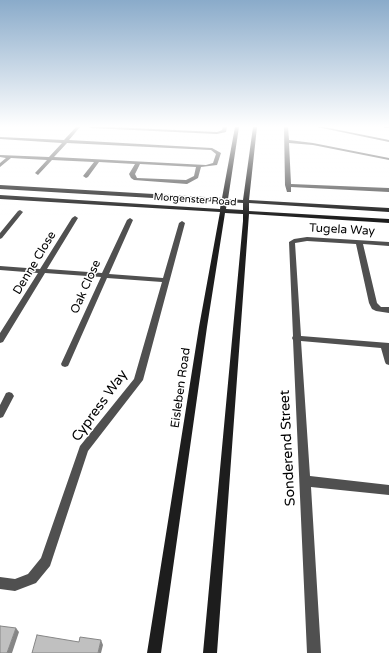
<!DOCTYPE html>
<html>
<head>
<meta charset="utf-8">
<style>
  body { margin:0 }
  canvas { display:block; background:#fff }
</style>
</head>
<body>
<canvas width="389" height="653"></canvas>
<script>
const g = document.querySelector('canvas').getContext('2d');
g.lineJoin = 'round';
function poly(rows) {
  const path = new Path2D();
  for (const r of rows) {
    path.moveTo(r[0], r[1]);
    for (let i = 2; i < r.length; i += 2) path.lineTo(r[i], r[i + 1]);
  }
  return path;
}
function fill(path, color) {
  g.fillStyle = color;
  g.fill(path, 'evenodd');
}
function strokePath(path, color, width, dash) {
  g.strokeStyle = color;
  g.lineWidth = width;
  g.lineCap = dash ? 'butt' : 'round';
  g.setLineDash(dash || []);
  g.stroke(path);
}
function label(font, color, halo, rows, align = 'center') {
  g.font = font + ' "Varela Round",sans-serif';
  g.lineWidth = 3;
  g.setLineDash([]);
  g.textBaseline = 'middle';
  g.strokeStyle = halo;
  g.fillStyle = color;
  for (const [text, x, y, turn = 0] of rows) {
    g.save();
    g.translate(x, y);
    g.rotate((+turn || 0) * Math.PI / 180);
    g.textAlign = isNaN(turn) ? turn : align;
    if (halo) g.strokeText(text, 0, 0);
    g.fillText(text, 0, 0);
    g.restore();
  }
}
const minor = poly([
  [76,127,80,127,69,140,212,148,221,153,217,165,201,167,198,178,187,184,134,180,131,178,129,174,135,164,99,162,88,177,86,178,83,176,94,162,52,160,38,175,35,173,47,160,11,158,0,167,0,163,6,158,0,157,0,155,49,157,62,143,0,139,0,137,64,140,76,127],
  [67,143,211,150,216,154,213,163,206,165,54,157,67,143],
  [140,164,196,167,194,176,186,180,137,178,135,174,140,164],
  [89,127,111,127,217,132,222,130,223,127,227,127,226,132,217,134,91,128,89,127],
  [284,127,288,127,289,140,313,143,389,158,389,160,313,145,289,143,291,184,389,188,389,192,291,187,291,192,287,192,285,185,284,127],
  [317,127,324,127,389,140,389,142,317,127],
  [384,127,389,127,389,128,384,128,384,127],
  [20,210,23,212,2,238,0,239,0,233,18,211,20,210],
  [75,216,78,218,47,269,102,273,127,220,130,218,133,220,109,274,163,278,179,223,182,221,185,223,143,380,88,451,50,566,36,583,15,591,0,589,0,577,15,579,28,574,41,558,80,446,134,379,162,282,107,278,69,364,68,366,65,367,62,366,61,364,101,277,45,273,3,342,0,343,0,333,38,273,0,270,0,266,40,269,72,218,75,216],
  [307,237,389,242,389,246,363,244,377,303,381,307,389,307,389,313,376,311,372,309,369,303,356,244,307,241,295,243,301,336,389,343,389,365,386,364,385,362,381,348,301,341,310,476,389,485,389,495,311,487,321,653,307,653,293,340,292,338,293,336,289,242,294,239,307,237],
  [9,392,12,393,14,396,3,417,0,418,0,405,6,393,9,392]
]);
const secondary = poly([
  [235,127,239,127,228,199,243,200,253,127,257,127,249,200,389,208,389,212,249,203,249,211,389,219,389,223,249,214,217,653,203,653,243,221,243,214,225,213,207,327,161,653,147,653,199,327,220,212,0,199,0,195,220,209,221,202,0,189,0,185,222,198,235,127],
  [227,202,243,203,243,210,226,209,227,202]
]);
const shadedWall = poly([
  [16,628,19,632,12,653,7,653],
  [101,640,103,645,101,653,98,653]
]);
const building = poly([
  [0,626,16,628,7,653,0,653,0,626],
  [37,635,79,642,80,637,101,640,98,653,32,653,37,635]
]);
const farStreetnames = [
  ["Morgenster Road",195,200,4]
];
const streetNames = [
  ["Tugela Way",342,230,3],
  ["Denne Close",35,263,-59],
  ["Oak Close",86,287,-66],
  ["Eisleben Road",181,388,-82]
];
const nearStreetnames = [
  ["Cypress Way",100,406,-54],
  ["Sonderend Street",288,448,-93]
];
fill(minor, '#505050');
fill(secondary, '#1d1d1d');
fill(shadedWall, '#868686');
fill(building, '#c0c0c0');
strokePath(building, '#868686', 1);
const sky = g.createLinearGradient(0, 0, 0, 218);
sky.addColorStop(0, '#8aabca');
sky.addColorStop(0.58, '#fff');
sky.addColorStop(1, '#ffffff00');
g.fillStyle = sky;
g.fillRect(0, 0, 389, 218);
label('10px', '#000', '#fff', farStreetnames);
label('12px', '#000', '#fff', streetNames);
label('14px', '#000', '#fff', nearStreetnames);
</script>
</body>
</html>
